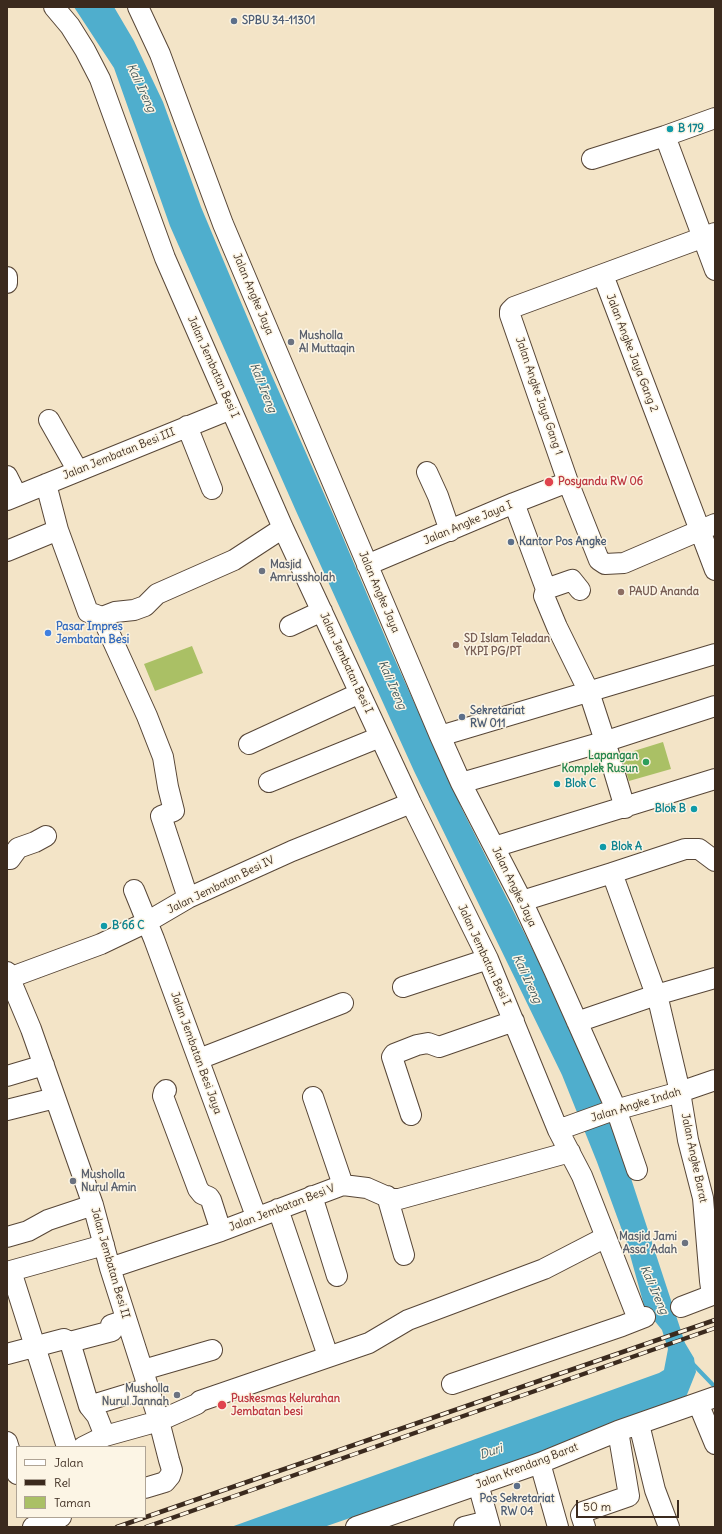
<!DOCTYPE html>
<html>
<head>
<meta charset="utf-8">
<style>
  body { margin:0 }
  #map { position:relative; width:722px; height:1534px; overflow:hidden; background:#f3e4c7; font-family:Delius,sans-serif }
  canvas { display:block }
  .frame { position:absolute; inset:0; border:8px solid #3b2a1e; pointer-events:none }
  .legend { position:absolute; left:16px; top:1446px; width:130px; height:72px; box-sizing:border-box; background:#fcf5e5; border:1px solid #afa495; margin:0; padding:5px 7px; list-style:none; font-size:12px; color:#3b2a1e }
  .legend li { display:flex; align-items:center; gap:8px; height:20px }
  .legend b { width:20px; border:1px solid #afa495 }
  .scale { position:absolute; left:576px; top:1500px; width:103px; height:18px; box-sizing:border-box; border:2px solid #3b2a1e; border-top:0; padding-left:5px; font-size:12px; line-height:14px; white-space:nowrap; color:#3b2a1e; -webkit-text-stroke:3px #fcf5e5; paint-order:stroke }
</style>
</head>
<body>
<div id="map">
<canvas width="722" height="1534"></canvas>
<div class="frame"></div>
<ul class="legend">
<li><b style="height:5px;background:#fff"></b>Jalan</li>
<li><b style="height:5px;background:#3b2a1e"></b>Rel</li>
<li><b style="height:11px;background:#aac065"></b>Taman</li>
</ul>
<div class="scale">50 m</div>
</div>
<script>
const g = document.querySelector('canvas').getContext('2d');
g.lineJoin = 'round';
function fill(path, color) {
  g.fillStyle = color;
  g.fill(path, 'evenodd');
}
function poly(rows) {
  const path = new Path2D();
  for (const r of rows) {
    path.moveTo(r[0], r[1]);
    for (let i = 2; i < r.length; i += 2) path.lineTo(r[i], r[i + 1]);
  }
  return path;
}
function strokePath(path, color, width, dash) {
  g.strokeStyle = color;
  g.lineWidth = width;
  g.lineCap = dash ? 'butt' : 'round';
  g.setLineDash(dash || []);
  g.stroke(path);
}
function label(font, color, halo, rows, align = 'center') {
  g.font = font + ' Delius,sans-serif';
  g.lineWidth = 3;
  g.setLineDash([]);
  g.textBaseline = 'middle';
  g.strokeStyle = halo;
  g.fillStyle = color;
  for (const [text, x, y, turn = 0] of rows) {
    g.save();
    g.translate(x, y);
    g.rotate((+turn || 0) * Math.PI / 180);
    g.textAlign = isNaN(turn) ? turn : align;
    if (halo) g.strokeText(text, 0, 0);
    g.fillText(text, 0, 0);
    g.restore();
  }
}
const green = poly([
  [192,646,203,673,155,691,144,664],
  [663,742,671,769,629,781,621,755]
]);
const water = poly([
  [74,7,114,7,134,41,163,102,201,207,269,369,336,521,391,651,463,811,536,956,604,1106,622,1151,685,1343,694,1358,696,1372,684,1402,324,1527,231,1527,659,1373,664,1370,668,1349,662,1330,645,1309,627,1244,597,1162,562,1075,414,771,296,511,170,226,114,68]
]);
const stream = poly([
  [692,1363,715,1387]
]);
const minor = poly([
  [54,7,70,26,85,50,100,79,165,258,283,528,411,803,488,959,558,1130,582,1176,638,1319],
  [138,7,160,54,223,224,440,736,461,783,522,901,554,970,616,1109,637,1170],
  [665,136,715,270],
  [592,159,665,136,715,118],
  [715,233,514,307,510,311,510,315,568,482,599,560,605,564,624,563,715,524],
  [603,275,715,570],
  [7,277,7,283],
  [49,420,78,471],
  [187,426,212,489],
  [427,472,438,496,450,531],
  [7,476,17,496],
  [46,484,58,530,88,612,102,617],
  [7,500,231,409],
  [514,503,546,589,544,596,557,627,589,692,605,741,625,808],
  [7,551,58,530],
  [367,565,514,503,568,482],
  [546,589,572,580,580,590],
  [290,626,322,611],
  [440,736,715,654],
  [249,744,360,693],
  [269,782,380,737],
  [461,783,613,739,715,706],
  [494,847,715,779],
  [7,859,10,859,18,848,35,842,46,836],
  [715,861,699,849,685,849,612,873,659,1003,680,1092,688,1140,703,1198,710,1281,711,1288,713,1293,715,1293],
  [134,890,154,939,256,1216],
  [188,898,161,816,174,811,168,787,163,757,147,716,102,617,115,612,134,610,145,606,157,594,234,560,283,528],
  [522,901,612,873],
  [7,972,31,1029,93,1205,110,1268,159,1421,169,1460,172,1470,170,1476,165,1482,145,1488],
  [9,978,101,944,147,922,188,898,292,851,411,803],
  [403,987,488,959],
  [577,1022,656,995,715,978],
  [199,1059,343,1003],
  [7,1076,44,1065],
  [166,1090,164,1092,163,1096,198,1189,202,1194,209,1197,211,1200,221,1231],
  [313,1097,343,1185],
  [7,1110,55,1098],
  [411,1115,392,1057,394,1054,417,1045,428,1043,439,1047,514,1021],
  [558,1130,608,1112,680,1092,715,1080],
  [312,1196,337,1276],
  [387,1196,404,1255],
  [278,1209,328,1356],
  [7,1237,28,1231,48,1220,93,1205],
  [110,1268,221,1231,343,1185,367,1188,392,1199,399,1199,570,1152],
  [11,1271,67,1447],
  [7,1272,104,1245],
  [681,1307,715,1294],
  [70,1342,89,1406,148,1388],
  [7,1354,64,1339,70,1342,112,1331,111,1325,126,1320],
  [143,1370,212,1350],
  [452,1384,622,1326,645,1317],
  [698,1403,715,1444],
  [89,1406,97,1416,105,1436],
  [639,1424,655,1490,669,1527],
  [7,1442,17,1474],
  [83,1447,105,1436,159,1421,197,1404,200,1401,369,1343,408,1320,544,1269,606,1237],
  [540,1463,558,1527],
  [478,1484,490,1527],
  [33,1527,61,1517],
  [356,1527,540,1463,618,1431,715,1397],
  [464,1527,488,1521],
  [585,1527,581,1515,583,1512,629,1496,618,1431]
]);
const rail = poly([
  [117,1527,715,1320],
  [146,1527,715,1328]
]);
const markers = [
  [234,21,4,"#5c6f8a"],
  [670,129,4,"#0f9aa8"],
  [291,342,4,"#6b7280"],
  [549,482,5,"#e0444e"],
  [511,542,4,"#5c6f8a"],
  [262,571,4,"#6b7280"],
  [621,592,4,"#8d6e63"],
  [48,633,4,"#3f7fe0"],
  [456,645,4,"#8d6e63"],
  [462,717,4,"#5c6f8a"],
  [646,762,4,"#2e9e5b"],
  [557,784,4,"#0f9aa8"],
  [694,809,4,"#0f9aa8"],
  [603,847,4,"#0f9aa8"],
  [104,926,4,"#0f9aa8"],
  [73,1181,4,"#6b7280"],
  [685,1243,4,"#6b7280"],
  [177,1395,4,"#6b7280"],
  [222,1405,5,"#e0444e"],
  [517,1486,4,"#5c6f8a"]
];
const serviceNames = [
  ["SPBU 34-11301",242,21],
  ["Kantor Pos Angke",519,542],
  ["Sekretariat",470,711],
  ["RW 011",470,724],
  ["Pos Sekretariat",517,1499,"center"],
  ["RW 04",517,1512,"center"]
];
const cultureNames = [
  ["B 179",678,129],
  ["Blok C",565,784],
  ["Blok B",686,809,"right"],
  ["Blok A",611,847],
  ["B 66 C",112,926]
];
const streetNames = [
  ["Jalan Angke Jaya",253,294,67],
  ["Jalan Angke Jaya Gang 2",632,353,69],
  ["Jalan Jembatan Besi I",213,367,66],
  ["Jalan Angke Jaya Gang 1",539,396,71],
  ["Jalan Jembatan Besi III",119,454,-22],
  ["Jalan Angke Jaya I",468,523,-23],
  ["Jalan Angke Jaya",379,592,67],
  ["Jalan Jembatan Besi I",346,663,65],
  ["Jalan Jembatan Besi IV",221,885,-26],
  ["Jalan Angke Jaya",514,887,64],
  ["Jalan Jembatan Besi I",484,955,65],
  ["Jalan Jembatan Besi Jaya",196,1053,70],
  ["Jalan Angke Indah",636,1105,-17],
  ["Jalan Angke Barat",694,1158,78],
  ["Jalan Jembatan Besi V",282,1208,-21],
  ["Jalan Jembatan Besi II",110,1263,74],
  ["Jalan Krendang Barat",527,1466,-21]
];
const worshipNames = [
  ["Musholla",299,336],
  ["Al Muttaqin",299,349],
  ["Masjid",270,565],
  ["Amrussholah",270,578],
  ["Musholla",81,1175],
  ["Nurul Amin",81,1188],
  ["Masjid Jami",677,1237,"right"],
  ["Assa' Adah",677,1250,"right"],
  ["Musholla",169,1389,"right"],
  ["Nurul Jannah",169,1402,"right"]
];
const healthNames = [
  ["Posyandu RW 06",558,482],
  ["Puskesmas Kelurahan",231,1399],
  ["Jembatan besi",231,1412]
];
const educationNames = [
  ["PAUD Ananda",629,592],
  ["SD Islam Teladan",464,639],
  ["YKPI PG/PT",464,652]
];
const shopNames = [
  ["Pasar Impres",56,627],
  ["Jembatan Besi",56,640]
];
const leisureNames = [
  ["Lapangan",638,756],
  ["Komplek Rusun",638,769]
];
const waterNames = [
  ["Kali Ireng",141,88,65],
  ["Kali Ireng",263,388,68],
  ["Kali Ireng",392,685,66],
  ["Kali Ireng",527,979,65],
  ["Kali Ireng",654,1290,66],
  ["Duri",491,1452,-19]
];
fill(green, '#aac065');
fill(water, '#4faecd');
strokePath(stream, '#4faecd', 4);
strokePath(minor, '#574637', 22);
strokePath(minor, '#fff', 20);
strokePath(rail, '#3b2a1e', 4.5);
strokePath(rail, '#fcf5e5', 3, [9]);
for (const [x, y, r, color] of markers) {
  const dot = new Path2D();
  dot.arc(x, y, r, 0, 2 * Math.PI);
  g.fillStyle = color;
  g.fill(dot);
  strokePath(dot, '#fcf5e5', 1.5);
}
label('bold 11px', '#4e5e75', '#fcf5e5', serviceNames, 'left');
label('bold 11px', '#0d838f', '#fcf5e5', cultureNames, 'left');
label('11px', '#3b2a1e', '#fcf5e5', streetNames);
label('bold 11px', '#5b616d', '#fcf5e5', worshipNames, 'left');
label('bold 11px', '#be3a42', '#fcf5e5', healthNames, 'left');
label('bold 11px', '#785e54', '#fcf5e5', educationNames, 'left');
label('bold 11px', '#366cbe', '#fcf5e5', shopNames, 'left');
label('bold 11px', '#27864d', '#fcf5e5', leisureNames, 'right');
label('italic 12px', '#42585b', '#fcf5e5', waterNames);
</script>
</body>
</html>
